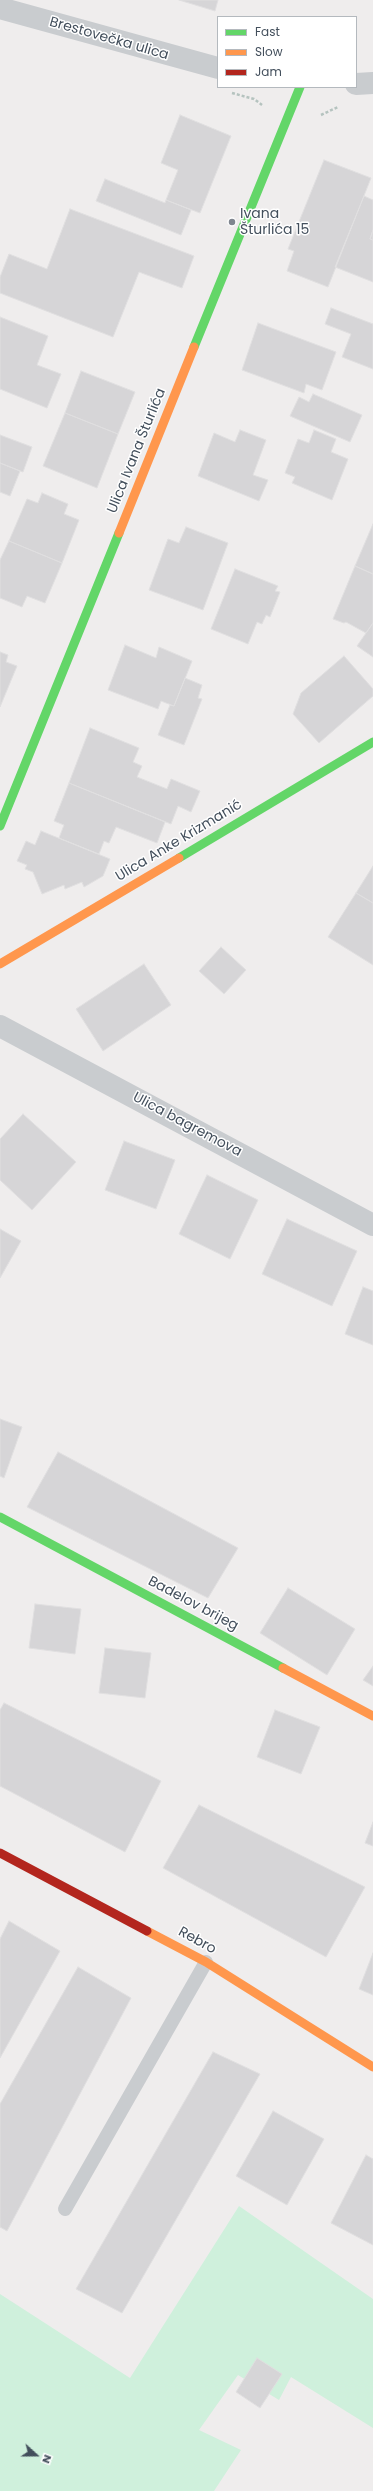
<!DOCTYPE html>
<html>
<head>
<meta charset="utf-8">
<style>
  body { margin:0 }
  #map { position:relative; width:373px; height:2491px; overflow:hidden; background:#efeded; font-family:Poppins,sans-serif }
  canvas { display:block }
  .legend { position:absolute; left:217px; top:16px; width:140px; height:72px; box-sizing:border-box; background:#fff; border:1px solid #b4b9be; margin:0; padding:5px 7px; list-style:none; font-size:12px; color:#434f5c }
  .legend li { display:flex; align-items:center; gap:8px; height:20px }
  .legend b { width:20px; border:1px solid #b4b9be }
  .north { position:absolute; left:16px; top:2435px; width:40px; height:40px; -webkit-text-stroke:3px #fff; paint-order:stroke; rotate:111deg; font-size:11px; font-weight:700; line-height:16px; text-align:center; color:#434f5c }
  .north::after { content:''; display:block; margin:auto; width:14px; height:18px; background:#434f5c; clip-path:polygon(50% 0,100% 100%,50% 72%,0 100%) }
</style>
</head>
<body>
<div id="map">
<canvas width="373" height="2491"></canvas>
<ul class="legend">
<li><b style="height:5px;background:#63d668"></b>Fast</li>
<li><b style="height:5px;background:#ff974d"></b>Slow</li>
<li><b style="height:5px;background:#b3261e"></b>Jam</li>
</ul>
<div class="north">N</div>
</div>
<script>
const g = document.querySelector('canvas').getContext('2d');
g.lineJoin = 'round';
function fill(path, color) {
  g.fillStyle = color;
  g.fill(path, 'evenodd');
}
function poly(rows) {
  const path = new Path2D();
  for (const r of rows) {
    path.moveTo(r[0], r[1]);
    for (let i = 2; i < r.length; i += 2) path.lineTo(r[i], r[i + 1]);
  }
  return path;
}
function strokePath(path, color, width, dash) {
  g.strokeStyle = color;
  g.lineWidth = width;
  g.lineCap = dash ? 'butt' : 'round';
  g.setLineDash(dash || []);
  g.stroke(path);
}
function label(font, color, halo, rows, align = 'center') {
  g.font = font + ' Poppins,sans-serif';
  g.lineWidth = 3;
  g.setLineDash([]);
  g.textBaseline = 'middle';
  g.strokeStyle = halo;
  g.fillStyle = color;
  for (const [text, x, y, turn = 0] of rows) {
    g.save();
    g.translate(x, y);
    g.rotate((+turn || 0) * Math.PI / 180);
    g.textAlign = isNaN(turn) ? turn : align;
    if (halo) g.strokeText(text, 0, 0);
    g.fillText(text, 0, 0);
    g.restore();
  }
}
const green = poly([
  [239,2206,373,2299,373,2428,291,2377,279,2400,238,2375,199,2430,241,2450,214,2491,0,2491,0,2294,130,2378]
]);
const building = poly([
  [179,0,218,0,215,11,179,0],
  [180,115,231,136,200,213,166,200,178,170,161,163,180,115],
  [324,160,371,178,328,287,287,271,294,251,288,249,324,160],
  [105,179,165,203,166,200,191,210,181,235,96,201,105,179],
  [364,196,373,200,373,230,370,239,373,240,373,282,335,267,364,196],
  [70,209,194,256,182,288,139,272,113,337,0,293,0,277,9,254,47,269,70,209],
  [373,230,373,240,370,239,373,230],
  [331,308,373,324,373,369,342,357,351,334,325,324,331,308],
  [0,317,48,336,37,365,61,374,47,408,0,389,0,317],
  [258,323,336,352,322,390,306,384,304,393,242,370,258,323],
  [81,371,135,392,118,434,65,413,81,371],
  [313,394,362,415,350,442,290,416,299,397,309,402,313,394],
  [65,413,118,434,97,488,43,466,65,413],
  [240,430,266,440,253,475,268,480,259,501,198,476,214,433,235,442,240,430],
  [314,430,336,439,331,452,348,459,332,500,292,483,295,477,285,473,298,439,309,443,314,430],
  [0,435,32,447,23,472,0,463,0,435],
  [0,463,20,471,10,496,0,492,0,463],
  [42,493,68,504,64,514,79,520,62,563,9,541,27,499,38,503,42,493],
  [373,524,373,574,355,566,373,524],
  [186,527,228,543,203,610,149,590,168,539,179,543,186,527],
  [9,541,62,563,45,603,27,596,22,607,0,598,0,560,9,541],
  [355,566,373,574,373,623,366,633,346,622,344,623,333,619,355,566],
  [235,569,278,586,275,591,280,592,270,617,266,615,262,624,257,622,248,644,211,629,235,569],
  [373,623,373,657,357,646,373,623],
  [125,645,156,658,159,647,192,661,174,706,161,701,158,709,108,690,125,645],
  [0,652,8,655,6,662,17,666,0,707,0,652],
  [344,656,373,689,373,696,319,743,293,714,301,693,344,656],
  [185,678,202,685,198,698,202,699,184,745,158,735,170,705,174,706,185,678],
  [90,728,139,748,133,762,142,766,137,777,167,789,171,779,200,791,191,812,178,806,171,824,69,783,90,728],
  [69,783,165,822,157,843,116,827,109,843,104,841,99,854,59,838,64,825,54,821,69,783],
  [41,831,110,859,103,876,84,887,82,882,65,889,64,885,42,894,33,872,25,869,27,865,17,861,26,841,35,845,41,831],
  [373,866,373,903,356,893,373,866],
  [356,893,373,903,373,965,328,937,356,893],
  [221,947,246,970,224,994,199,971,221,947],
  [144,964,171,1005,103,1051,76,1009,144,964],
  [23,1114,76,1162,32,1210,0,1180,0,1139,23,1114],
  [124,1141,175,1160,156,1209,105,1190,124,1141],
  [207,1175,258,1200,230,1259,179,1234,207,1175],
  [287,1219,357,1251,332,1306,262,1274,287,1219],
  [0,1229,21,1241,0,1278,0,1229],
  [363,1287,373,1291,373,1345,345,1334,363,1287],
  [0,1419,22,1427,4,1478,0,1476,0,1419],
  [58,1452,238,1548,208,1598,27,1507,58,1452],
  [288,1588,355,1629,327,1675,260,1633,288,1588],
  [35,1604,81,1609,75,1654,29,1648,35,1604],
  [105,1648,151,1653,145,1698,99,1693,105,1648],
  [373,1666,373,1686,363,1680,373,1666],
  [4,1703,161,1781,125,1852,0,1786,0,1710,4,1703],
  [275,1710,320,1727,301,1774,257,1757,275,1710],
  [199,1805,365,1887,326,1957,163,1868,199,1805],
  [373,1822,373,1846,365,1843,373,1822],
  [9,1921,60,1951,0,2058,0,1939,9,1921],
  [373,1953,373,1995,359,1989,373,1953],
  [78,1967,131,1998,7,2231,0,2227,0,2104,78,1967],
  [213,2052,260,2074,122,2313,76,2289,213,2052],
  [273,2111,324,2139,287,2205,236,2176,273,2111],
  [366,2155,373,2159,373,2245,331,2223,366,2155],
  [257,2358,282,2374,260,2408,236,2392,257,2358]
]);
const path = poly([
  [232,93,254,99,262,105],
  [321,115,338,107]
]);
const lane = poly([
  [65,2209,206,1962]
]);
const street = poly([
  [0,8,218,68],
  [356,84,373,83],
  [0,1026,373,1225]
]);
const fast = poly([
  [194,347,300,87],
  [0,826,119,533],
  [179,858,373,742],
  [0,1517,283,1668]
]);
const slow = poly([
  [119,533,194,347],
  [0,964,179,858],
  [283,1668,373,1716],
  [147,1931,206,1962,373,2067]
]);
const jam = poly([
  [0,1853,147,1931]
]);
const markers = [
  [232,222,4,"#7f868f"]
];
const streetNames = [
  ["Brestovečka ulica",109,39,16],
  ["Ulica Ivana Šturlića",137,451,-68],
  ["Ulica Anke Krizmanić",179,841,-31],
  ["Ulica bagremova",187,1125,28],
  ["Badelov brijeg",193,1604,28],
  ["Rebro",197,1941,29]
];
const poiNames = [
  ["Ivana",240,214],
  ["Šturlića 15",240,230]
];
fill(green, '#cff0dc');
fill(building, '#d6d5d7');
strokePath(building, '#e0dfe0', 1);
strokePath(path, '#b5c3bf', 2.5, [3, 2]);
strokePath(lane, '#c9cccf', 14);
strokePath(street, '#c9cccf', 22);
strokePath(fast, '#63d668', 9);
strokePath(slow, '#ff974d', 9);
strokePath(jam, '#b3261e', 9);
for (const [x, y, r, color] of markers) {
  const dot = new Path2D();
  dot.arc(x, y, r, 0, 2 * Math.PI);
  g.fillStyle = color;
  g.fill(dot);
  strokePath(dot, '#fff', 1.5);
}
label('14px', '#434f5c', '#fff', streetNames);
label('14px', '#434f5c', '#fff', poiNames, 'left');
</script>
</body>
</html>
